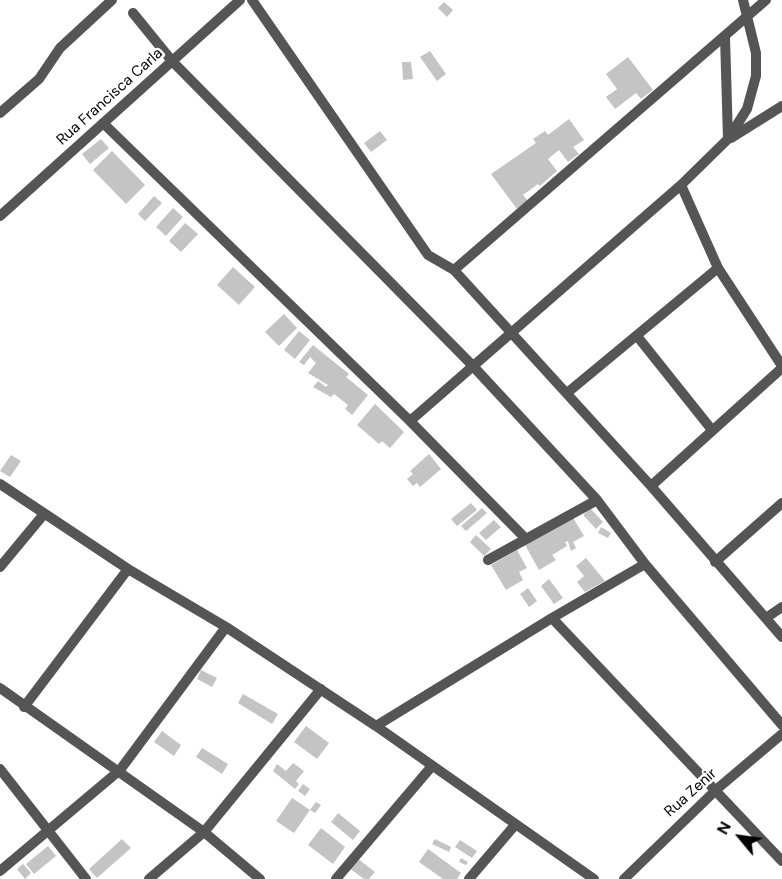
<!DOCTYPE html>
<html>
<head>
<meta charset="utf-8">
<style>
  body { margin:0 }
  #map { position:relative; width:782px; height:879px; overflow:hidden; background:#fff; font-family:"DM Sans",sans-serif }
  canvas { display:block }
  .north { position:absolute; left:710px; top:807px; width:60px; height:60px; -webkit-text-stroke:4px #fff; paint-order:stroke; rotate:299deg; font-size:16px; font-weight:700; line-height:24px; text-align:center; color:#000 }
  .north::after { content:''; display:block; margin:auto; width:21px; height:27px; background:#000; clip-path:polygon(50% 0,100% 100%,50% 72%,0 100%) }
</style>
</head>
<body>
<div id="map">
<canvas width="782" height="879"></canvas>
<div class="north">N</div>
</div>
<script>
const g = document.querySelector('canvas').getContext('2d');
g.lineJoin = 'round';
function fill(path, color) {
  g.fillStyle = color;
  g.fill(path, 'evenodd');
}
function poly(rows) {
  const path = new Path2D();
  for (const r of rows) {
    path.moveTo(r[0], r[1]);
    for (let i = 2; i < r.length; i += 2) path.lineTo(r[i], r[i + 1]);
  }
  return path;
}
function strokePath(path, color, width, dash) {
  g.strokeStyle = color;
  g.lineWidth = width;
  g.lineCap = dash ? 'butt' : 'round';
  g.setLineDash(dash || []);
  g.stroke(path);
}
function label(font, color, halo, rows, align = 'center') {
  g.font = font + ' "DM Sans",sans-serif';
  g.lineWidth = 5;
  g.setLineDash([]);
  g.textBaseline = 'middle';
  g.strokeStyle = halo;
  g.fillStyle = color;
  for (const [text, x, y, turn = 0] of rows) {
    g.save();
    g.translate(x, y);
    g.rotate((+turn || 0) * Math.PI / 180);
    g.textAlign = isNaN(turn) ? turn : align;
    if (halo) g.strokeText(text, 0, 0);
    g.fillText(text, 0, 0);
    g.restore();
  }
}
const building = poly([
  [444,2,453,10,447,17,438,8],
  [430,51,446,74,437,81,420,57],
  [628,57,653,90,641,99,636,93,615,109,606,97,617,89,606,74],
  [402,62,411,62,413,79,403,80],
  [569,119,584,140,573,147,579,154,568,162,559,150,548,159,557,171,540,186,538,184,523,195,528,201,517,209,491,174,536,143,533,139,545,131,548,135],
  [380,131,387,140,371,152,364,143],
  [101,139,109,148,90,164,82,154],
  [112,151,145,185,126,204,93,170],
  [154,196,162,203,145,221,138,214],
  [173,208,183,217,166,236,156,227],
  [185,223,198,234,181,252,169,241],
  [233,267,255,287,239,305,217,285],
  [284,314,297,328,279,346,265,332],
  [299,331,310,340,295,359,284,350],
  [313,345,349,374,346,377,368,395,352,415,345,409,348,405,334,394,331,397,313,387,318,381,326,387,328,385,308,373,316,363,310,357,304,365,299,362],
  [375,404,404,432,390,448,382,441,379,444,357,425],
  [429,454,441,469,420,487,417,483,413,486,407,479,413,474,410,471],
  [11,455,21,461,10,477,0,471],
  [471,503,477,510,457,526,451,519],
  [482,508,487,513,466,531,461,526],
  [590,508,603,522,596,529,583,515],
  [572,516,584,536,573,542,576,548,571,551,568,541,565,542,567,546,552,555,556,560,539,570,525,545],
  [494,520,501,527,486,540,479,533],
  [601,527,611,533,608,538,598,533],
  [476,535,491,549,484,556,470,542],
  [517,550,527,568,519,572,523,580,506,590,491,565],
  [586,558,605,581,585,592,577,582,584,576,576,566],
  [549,579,563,598,554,604,541,586],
  [528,588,537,601,529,607,520,594],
  [201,670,217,678,212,687,197,679],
  [243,694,278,714,272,724,238,703],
  [306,726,329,743,317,759,294,742],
  [162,731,181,745,174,756,154,742],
  [202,748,228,764,222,774,196,757],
  [293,763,304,771,296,781,299,784,295,789,273,771,277,764,286,771],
  [303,784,310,789,305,796,298,791],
  [292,798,310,810,316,802,321,805,315,813,310,810,294,833,276,821],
  [338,813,360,831,353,840,331,822],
  [321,828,345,847,333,864,308,845],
  [122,839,131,848,97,878,89,869],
  [435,839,451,847,449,852,432,844],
  [460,840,477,851,472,858,455,847],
  [48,846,56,856,34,874,26,864],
  [428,849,461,873,457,879,443,879,419,862],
  [357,858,375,872,369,879,364,879,349,868],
  [461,858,468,862,466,865,459,862],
  [23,864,31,873,25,879,17,869]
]);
const minor = poly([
  [252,0,428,255,454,270,651,486,782,637],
  [133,13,172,61,472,365,597,500,645,564,782,725],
  [725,37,728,139],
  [0,113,39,79,60,48,112,0],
  [103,123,410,421,525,538],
  [731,138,782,106],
  [681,185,718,268,782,366],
  [0,216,240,0],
  [454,270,766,0],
  [637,336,712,430],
  [567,393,718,268],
  [410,421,681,185,728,139,747,109,756,76,756,53,743,0],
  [0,484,128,569,226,627,376,726,594,879],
  [651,486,782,368],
  [488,560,597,500],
  [715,562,782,503],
  [0,567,44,514],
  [552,618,782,861],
  [766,618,782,607],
  [0,688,204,832,260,879],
  [24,707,128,569],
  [376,726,552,618,645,564],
  [0,769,86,879],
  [0,871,120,770,226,627],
  [149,879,204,832,321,689],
  [336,879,432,766],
  [469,879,515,825],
  [624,879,717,789,782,734]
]);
const streetNames = [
  ["Rua Francisca Carla",110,97,-42],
  ["Rua Zenir",691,793,-42]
];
fill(building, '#c4c4c4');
strokePath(minor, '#555', 10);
label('15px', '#000', '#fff', streetNames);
</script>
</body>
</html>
